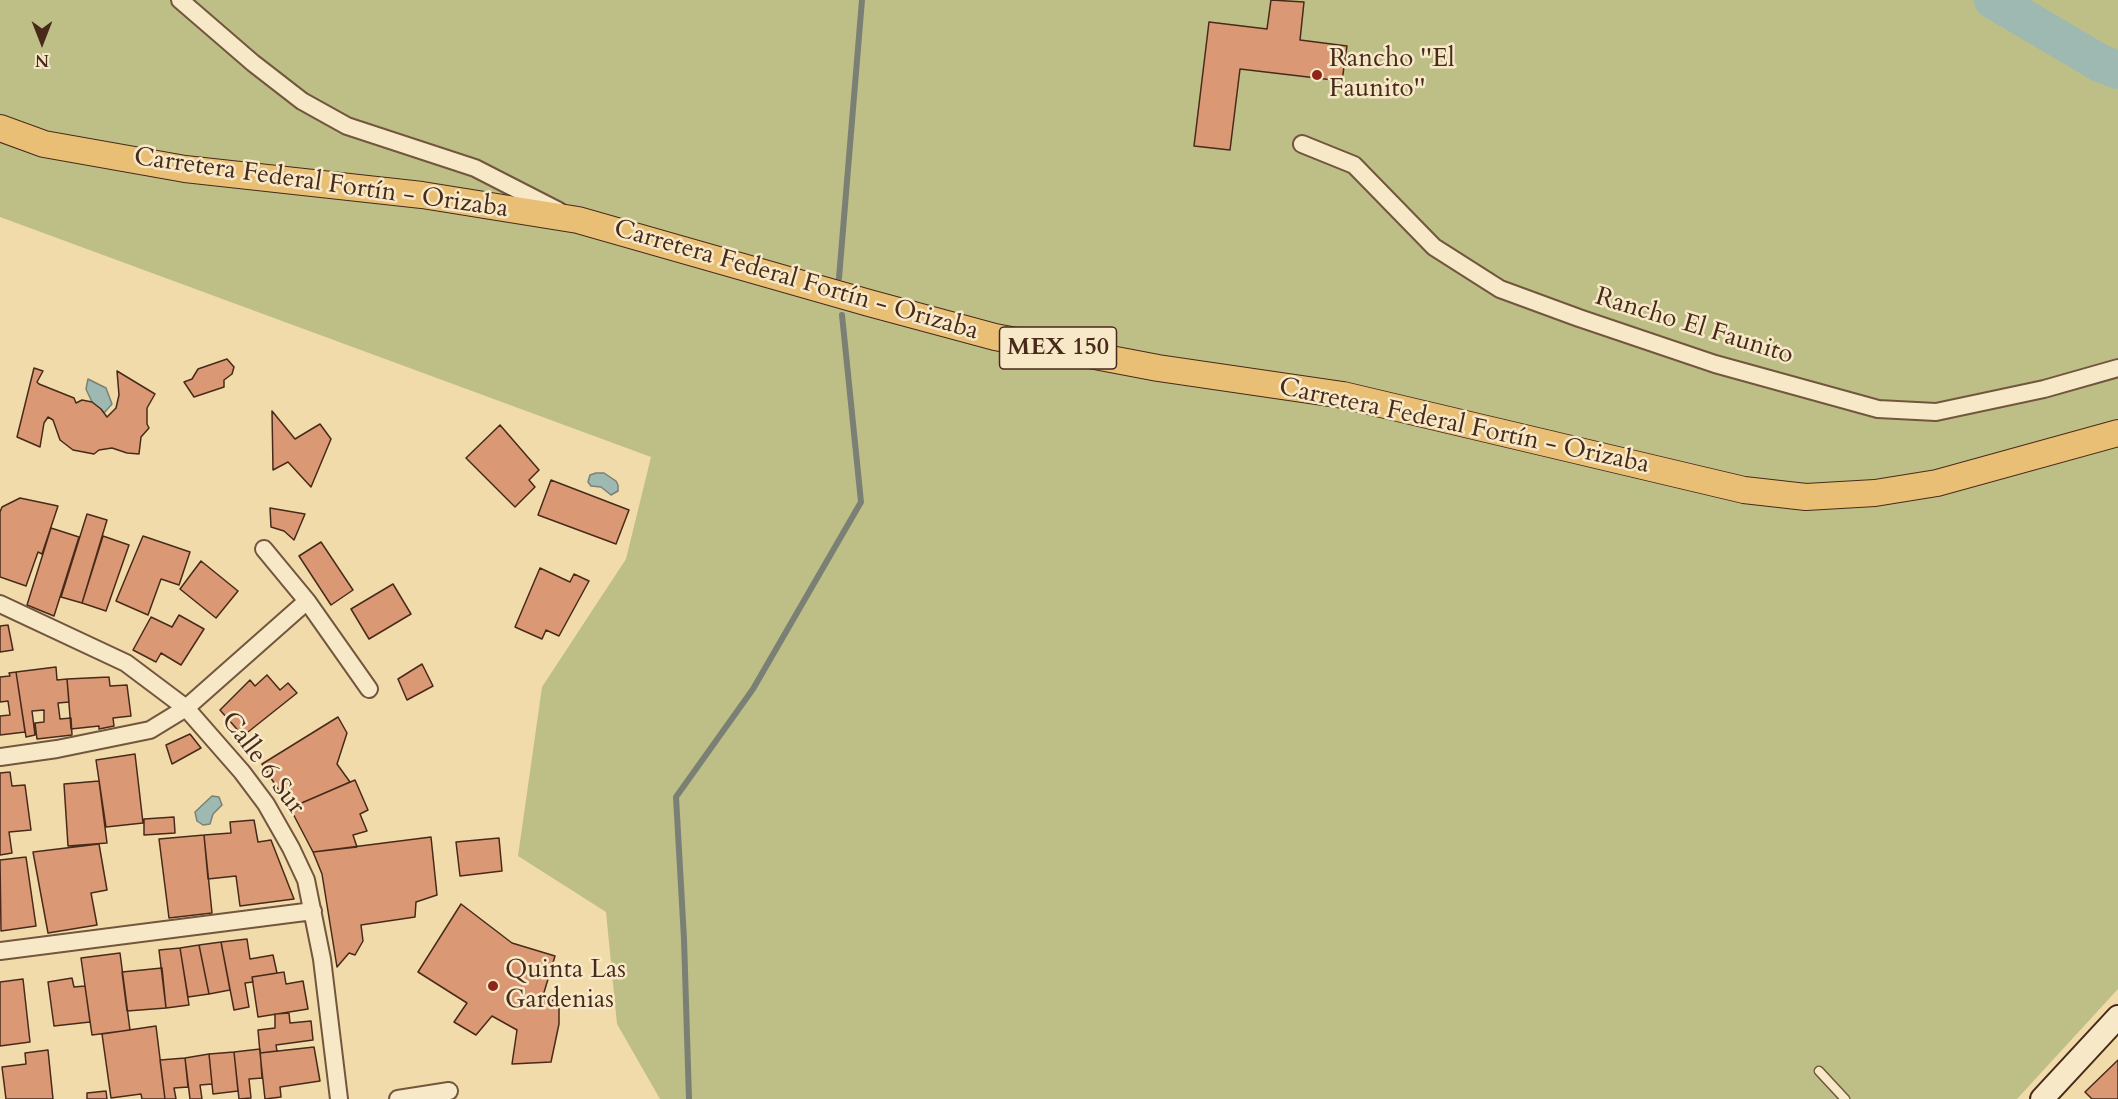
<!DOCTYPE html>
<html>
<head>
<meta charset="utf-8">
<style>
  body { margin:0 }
  #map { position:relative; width:2118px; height:1099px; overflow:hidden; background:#f2dbaa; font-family:Cardo,serif }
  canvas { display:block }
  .north { position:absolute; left:12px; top:12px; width:60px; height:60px; -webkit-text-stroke:4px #f7e8c8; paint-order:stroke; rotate:180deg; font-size:16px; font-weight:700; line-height:24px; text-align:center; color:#472a1a }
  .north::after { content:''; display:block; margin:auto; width:21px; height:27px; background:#472a1a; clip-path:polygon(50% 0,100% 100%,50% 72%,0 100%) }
</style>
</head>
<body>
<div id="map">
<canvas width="2118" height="1099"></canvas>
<div class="north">N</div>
</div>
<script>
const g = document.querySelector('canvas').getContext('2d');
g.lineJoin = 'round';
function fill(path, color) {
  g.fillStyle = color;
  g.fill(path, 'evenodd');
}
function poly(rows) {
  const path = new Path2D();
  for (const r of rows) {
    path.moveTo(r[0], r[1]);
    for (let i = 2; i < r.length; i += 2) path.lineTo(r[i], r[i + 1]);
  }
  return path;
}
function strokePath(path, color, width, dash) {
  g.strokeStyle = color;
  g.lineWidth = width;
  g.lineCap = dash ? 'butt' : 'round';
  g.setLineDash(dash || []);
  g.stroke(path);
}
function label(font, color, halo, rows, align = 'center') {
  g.font = font + ' Cardo,serif';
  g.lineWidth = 5;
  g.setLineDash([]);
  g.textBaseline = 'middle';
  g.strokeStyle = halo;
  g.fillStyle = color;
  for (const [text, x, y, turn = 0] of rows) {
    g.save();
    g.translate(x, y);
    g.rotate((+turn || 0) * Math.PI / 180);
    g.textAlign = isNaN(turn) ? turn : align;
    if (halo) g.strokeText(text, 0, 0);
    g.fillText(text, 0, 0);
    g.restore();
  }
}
const green = poly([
  [0,0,2118,0,2118,989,2017,1099,660,1099,617,1024,606,912,518,856,542,687,626,559,651,457,0,217]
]);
const water = poly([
  [88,379,106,388,112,404,104,413,92,402,86,389,88,379],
  [596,473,604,473,616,481,618,485,618,491,611,495,601,487,591,486,588,482,590,475,596,473],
  [212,796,219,797,222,805,213,814,210,824,203,825,197,821,195,812,212,796]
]);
const stream = poly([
  [839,278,862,0],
  [689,1099,684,939,676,797,753,689,861,502,842,315]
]);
const river = poly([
  [1993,0,2100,63,2118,70]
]);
const building = poly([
  [1271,0,1304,2,1300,40,1347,46,1342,81,1240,69,1230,150,1194,146,1209,22,1267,29,1271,0],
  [227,359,234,367,232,374,224,380,224,387,194,397,184,382,192,379,198,369,227,359],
  [34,368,43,371,37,382,39,384,74,398,76,403,82,400,92,402,101,409,107,417,116,408,119,395,117,371,155,394,147,408,147,424,149,428,141,437,139,454,127,453,112,448,99,450,94,454,73,450,60,440,53,420,48,417,44,423,40,447,17,437,34,368],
  [272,411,295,439,320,424,331,439,311,487,288,462,273,470,272,411],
  [500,425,539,470,529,480,535,487,515,507,466,458,500,425],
  [551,480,629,510,616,544,538,515,551,480],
  [20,498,58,506,42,554,38,552,26,586,0,577,0,512,2,507,20,498],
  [270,508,305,514,294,540,284,531,271,527,270,508],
  [87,514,107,520,82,603,61,597,87,514],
  [51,528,79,537,54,616,27,605,51,528],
  [103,536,129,545,106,611,82,603,103,536],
  [143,536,190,552,179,585,161,579,148,615,116,601,143,536],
  [321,542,353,590,331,605,299,556,321,542],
  [201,561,238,591,216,618,180,589,201,561],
  [540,568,570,582,574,574,589,581,559,636,546,630,542,639,515,627,540,568],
  [393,584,411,614,369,639,351,609,393,584],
  [179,615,204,629,181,665,161,653,156,662,133,650,151,617,172,627,179,615],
  [8,625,13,650,0,652,0,626,8,625],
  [422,664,433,686,407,700,398,679,422,664],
  [56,667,57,680,67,679,69,702,58,703,60,719,71,718,72,735,37,739,35,723,44,722,44,710,32,711,35,735,26,737,16,672,56,667],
  [16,672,25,732,0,735,0,716,10,715,8,701,0,702,0,677,10,676,9,673,16,672],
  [267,675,280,690,288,683,297,693,243,736,220,710,250,680,255,686,267,675],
  [109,677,110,686,127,685,131,716,113,718,114,726,99,729,99,726,71,729,67,679,109,677],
  [338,717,347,733,337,764,350,782,290,808,262,764,338,717],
  [190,734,201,748,172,764,166,745,190,734],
  [135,754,143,823,106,827,96,760,135,754],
  [10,772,12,786,25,785,31,830,9,832,12,853,0,855,0,773,10,772],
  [355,780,368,810,360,814,367,831,353,835,357,847,313,852,290,808,355,780],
  [99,781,107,843,68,846,64,784,99,781],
  [174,817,175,833,144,835,144,819,174,817],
  [254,820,258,842,271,840,294,899,240,906,236,876,208,879,204,835,231,833,230,822,254,820],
  [204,835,212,913,169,918,159,839,204,835],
  [431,837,437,895,416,902,415,917,361,925,363,941,355,955,349,953,337,967,322,874,313,852,431,837],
  [499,838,502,871,460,876,456,842,499,838],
  [99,844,107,890,91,893,97,925,48,933,33,852,99,844],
  [26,857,36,926,1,931,0,860,26,857],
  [461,904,512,943,555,956,542,999,559,1001,559,1024,551,1062,512,1064,517,1030,492,1016,476,1035,454,1022,467,1003,418,972,461,904],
  [247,939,250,959,273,955,277,973,252,977,253,982,245,983,249,1007,234,1010,221,942,247,939],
  [221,942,230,990,209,994,199,945,221,942],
  [199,945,209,994,188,997,180,948,199,945],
  [180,948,189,1005,166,1008,159,950,180,948],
  [120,953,130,1030,92,1035,81,958,120,953],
  [162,968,166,1008,127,1011,122,972,162,968],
  [284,972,286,984,303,981,308,1009,258,1017,252,977,284,972],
  [72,978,74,987,85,986,90,1022,54,1026,48,982,72,978],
  [23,979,30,1042,0,1046,0,982,23,979],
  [289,1013,290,1023,311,1021,313,1040,276,1045,277,1051,260,1053,258,1030,275,1028,275,1014,289,1013],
  [156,1026,165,1099,142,1099,141,1094,111,1098,102,1034,156,1026],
  [314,1047,320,1081,280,1087,281,1097,265,1099,260,1053,314,1047],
  [260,1049,262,1078,249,1079,251,1098,239,1099,234,1052,260,1049],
  [48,1050,53,1099,6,1099,2,1067,26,1064,25,1053,48,1050],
  [234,1052,238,1091,213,1094,209,1054,234,1052],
  [209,1054,212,1084,200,1085,202,1099,190,1099,185,1058,209,1054],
  [185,1058,188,1087,174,1088,176,1099,165,1099,160,1060,185,1058],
  [2118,1060,2118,1099,2092,1099,2085,1092,2118,1060],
  [106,1091,107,1099,87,1099,87,1093,106,1091]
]);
const lane = poly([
  [1819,1071,1845,1099]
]);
const street = poly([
  [180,0,253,63,302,101,347,126,475,168,559,211],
  [1302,144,1354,165,1434,247,1500,289,1579,318,1715,364,1878,409,1936,412,2044,389,2118,368],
  [264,549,307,601,369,689],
  [0,604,126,663,186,708,242,772,266,804,291,848,306,880,322,959,339,1099],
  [0,757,57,749,150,730,186,708,307,601],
  [0,951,313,911],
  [398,1099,449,1091]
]);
const secondary = poly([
  [2042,1099,2118,1017]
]);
const primary = poly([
  [0,128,44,144,185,169,422,195,578,220,869,303,995,337,1158,368,1343,395,1744,490,1806,497,1875,493,1937,483,2118,433]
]);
const markers = [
  [1317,75,6,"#8f2418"],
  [493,986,6,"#8f2418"]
];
const shields = [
  [1058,348,117]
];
const shieldNames = [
  ["MEX 150",1058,348]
];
const poiNames = [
  ["Rancho ''El",1329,60],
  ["Faunito''",1329,90],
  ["Quinta Las",505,971],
  ["Gardenias",505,1001]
];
const streetNames = [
  ["Carretera Federal Fortín - Orizaba",321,184,8],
  ["Carretera Federal Fortín - Orizaba",796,281,16],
  ["Rancho El Faunito",1694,327,17],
  ["Carretera Federal Fortín - Orizaba",1464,427,12],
  ["Calle 6 Sur",262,764,53]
];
fill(green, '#bebf86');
fill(water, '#9db9b1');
strokePath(water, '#7b8075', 1.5);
strokePath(stream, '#7b8075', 6);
strokePath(river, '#9db9b1', 38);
fill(building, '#da9974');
strokePath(building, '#472a1a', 1.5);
strokePath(lane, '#72563e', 11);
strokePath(street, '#72563e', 20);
strokePath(secondary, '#472a1a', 26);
strokePath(primary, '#472a1a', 28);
strokePath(lane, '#f7e8c8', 8);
strokePath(street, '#f7e8c8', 16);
strokePath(secondary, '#f7e8c8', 22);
strokePath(primary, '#e9be75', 26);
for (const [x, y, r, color] of markers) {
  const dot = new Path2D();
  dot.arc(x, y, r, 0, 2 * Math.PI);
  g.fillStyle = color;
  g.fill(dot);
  strokePath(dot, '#f7e8c8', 2);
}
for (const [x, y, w] of shields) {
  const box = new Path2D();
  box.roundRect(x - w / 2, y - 21, w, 42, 4.5);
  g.fillStyle = '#f7e8c8';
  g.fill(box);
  strokePath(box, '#472a1a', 1.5);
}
label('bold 24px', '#472a1a', null, shieldNames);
label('26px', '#472a1a', '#f7e8c8', poiNames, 'left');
label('26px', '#472a1a', '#f7e8c8', streetNames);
</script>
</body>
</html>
